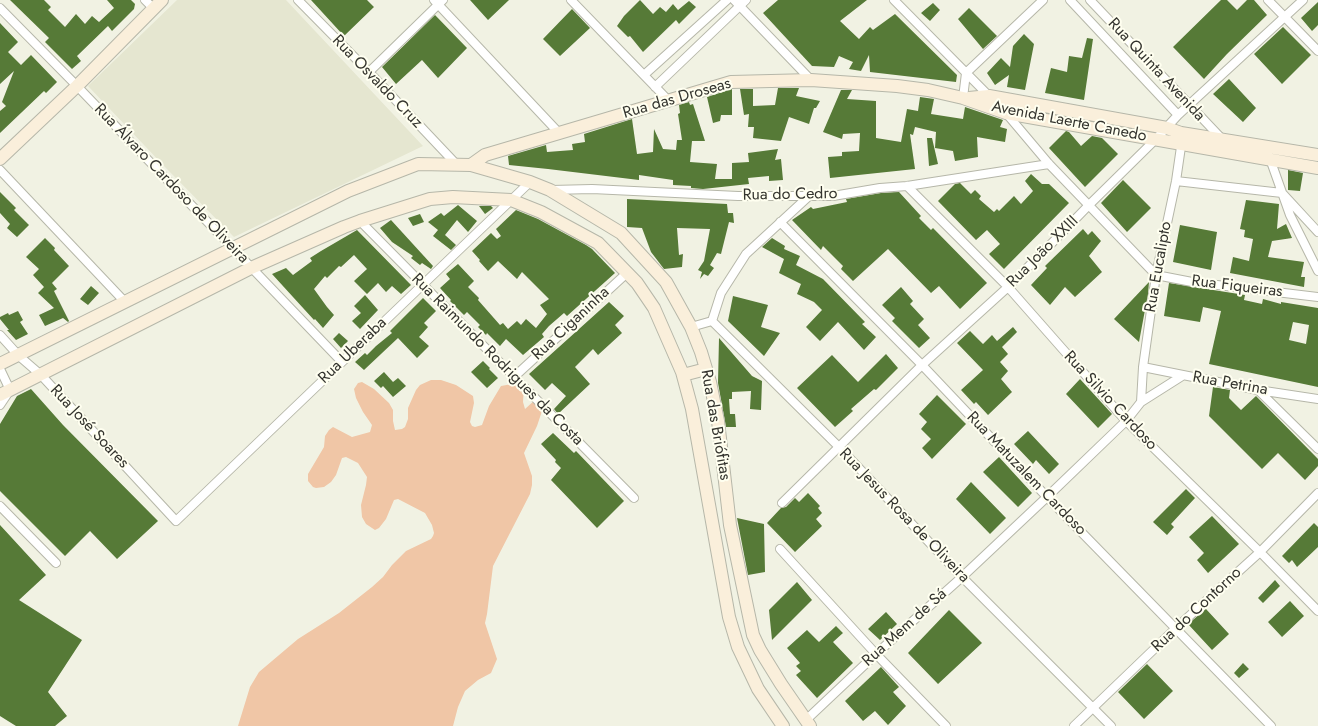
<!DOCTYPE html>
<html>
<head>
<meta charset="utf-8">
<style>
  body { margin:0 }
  canvas { display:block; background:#f1f2e3 }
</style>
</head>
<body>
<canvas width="1318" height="726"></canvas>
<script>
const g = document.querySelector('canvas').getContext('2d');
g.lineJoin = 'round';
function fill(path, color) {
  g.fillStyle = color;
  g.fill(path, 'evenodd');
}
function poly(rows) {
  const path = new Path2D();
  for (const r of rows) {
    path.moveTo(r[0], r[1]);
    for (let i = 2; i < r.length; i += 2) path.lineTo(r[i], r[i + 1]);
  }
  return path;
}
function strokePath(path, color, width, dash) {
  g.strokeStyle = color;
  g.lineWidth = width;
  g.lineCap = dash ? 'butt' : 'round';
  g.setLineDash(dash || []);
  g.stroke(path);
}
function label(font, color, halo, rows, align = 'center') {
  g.font = font + ' Jost,sans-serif';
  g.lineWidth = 4;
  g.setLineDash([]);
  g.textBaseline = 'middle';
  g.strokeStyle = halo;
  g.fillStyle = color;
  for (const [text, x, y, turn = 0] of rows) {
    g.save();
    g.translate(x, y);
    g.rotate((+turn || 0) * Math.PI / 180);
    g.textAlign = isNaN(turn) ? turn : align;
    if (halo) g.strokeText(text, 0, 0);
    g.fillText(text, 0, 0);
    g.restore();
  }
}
const built = poly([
  [177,0,286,0,423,146,234,237,163,165,88,86]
]);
const green = poly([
  [431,380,441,380,456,385,473,396,474,403,470,422,472,426,475,427,482,425,489,406,501,386,512,384,518,384,524,387,523,402,525,409,536,399,542,411,537,426,524,453,532,476,532,485,530,494,493,566,487,614,485,623,497,659,491,673,478,680,465,691,458,707,453,726,238,726,250,687,259,672,298,639,339,613,372,587,383,577,392,565,406,551,431,539,433,536,434,533,432,525,425,513,398,499,394,500,386,519,379,528,375,530,366,524,362,517,361,505,366,485,367,477,358,463,346,457,342,458,336,475,331,482,324,487,316,488,313,487,308,481,308,474,324,447,325,436,329,430,333,427,352,437,370,432,372,425,363,412,356,398,354,389,358,383,362,382,374,389,389,403,393,410,393,421,395,430,402,429,405,427,408,419,408,408,416,390,420,385]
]);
const building = poly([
  [10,0,44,0,51,7,48,10,65,27,76,14,85,24,92,16,99,22,114,8,107,0,131,0,135,4,134,9,112,31,108,26,77,56,81,61,72,69,45,42,49,38],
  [311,0,367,0,374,7,344,36],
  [470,0,509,0,488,20],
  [640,0,653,14,660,7,666,12,673,4,678,10,689,1,696,7,679,24,676,20,643,52,630,36,628,37,617,26,624,16],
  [778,0,867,0,840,21,859,39,870,27,873,30,895,14,957,75,956,82,870,72,869,55,861,71,849,69,853,62,839,56,834,67,812,66,763,13],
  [1221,0,1227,0,1237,10,1247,0,1254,0,1267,15,1227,54,1204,79,1173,47],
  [1318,2,1318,25,1312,31,1301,18],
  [933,3,940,10,930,21,921,13],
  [969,8,997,36,983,49,958,19],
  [572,9,590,28,560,56,543,39],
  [435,15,467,48,438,78,422,60,396,84,382,67],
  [0,23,18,42,8,52,21,65,31,55,57,82,46,93,44,91,0,133,0,111,6,106,2,102,14,71,0,84],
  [1283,27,1311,55,1282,84,1254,54],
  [1024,34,1034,44,1025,90,1007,87,1009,75,995,85,987,73,1001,58,1010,67,1013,46],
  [1087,38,1093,39,1084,100,1045,93,1051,68,1067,72,1069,56,1082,58],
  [1229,79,1256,108,1243,122,1213,94],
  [778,88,799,88,796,96,820,101,816,108,814,108,809,124,789,117,781,141,753,138,754,127,748,127,749,114,744,115,740,89,753,89,753,106,775,105],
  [732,89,732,115,721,115,720,121,713,123,707,97],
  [841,90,852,90,847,99,876,101,876,138,901,142,907,109,918,111,920,97,934,99,931,114,963,119,965,107,1003,120,1000,127,1007,129,1005,142,977,137,978,157,955,161,953,151,935,148,936,132,915,127,913,135,910,134,915,169,830,178,828,157,842,156,842,152,859,151,860,133,843,134,842,139,823,132],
  [689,102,690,105,693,104,705,141,692,141,690,162,717,164,715,179,732,179,732,163,749,162,748,153,778,149,775,160,781,159,783,180,769,181,769,176,748,178,749,184,703,189,691,188,691,186,673,185,673,180,639,175,639,180,548,169,509,165,508,156,546,145,547,152,573,150,572,144,585,142,584,134,632,119,637,154,653,152,654,129,663,149,676,150,677,140,682,140,678,114,680,113,679,105],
  [1066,131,1069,132,1081,146,1092,136,1102,138,1118,154,1085,187,1049,148],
  [927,138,932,138,938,164,929,166],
  [1288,170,1303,173,1300,191,1288,190],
  [1031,174,1042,184,1049,184,1069,203,1004,269,989,254,1000,244,987,230,976,240,938,201,955,184,960,183,971,194,975,190,981,196,979,199,994,212,997,209,999,211,1014,196,1021,204,1033,191,1025,181],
  [1123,180,1151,208,1127,232,1101,203],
  [0,192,16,208,14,210,29,225,17,237,7,228,10,224,0,213],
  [899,192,921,216,919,218,931,230,933,228,987,283,960,309,939,286,931,293,888,249,853,281,841,269,843,266,823,246,821,250,792,220,811,207,813,209,847,202,846,199,881,193],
  [627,199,727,204,728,213,733,213,734,223,729,222,721,254,717,253,710,265,714,268,708,276,704,274,700,279,702,272,698,270,704,261,710,229,677,228,679,255,683,254,682,267,664,269,651,252,642,228,627,227],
  [1246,200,1279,204,1277,229,1286,224,1292,238,1272,241,1268,257,1304,262,1301,277,1305,277,1304,287,1230,273,1233,257,1249,261,1253,239,1244,237,1245,230,1240,229],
  [458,205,477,221,468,232,457,220,445,235,456,245,451,250,433,236,438,230,428,222,441,213,444,216],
  [479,206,491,206,493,208,485,214],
  [516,210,538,219,586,245,592,249,615,273,567,316,564,313,549,326,542,334,544,337,523,355,506,339,500,346,487,333,486,335,478,327,480,325,467,312,464,315,450,301,451,300,440,288,450,279,446,274,458,264,474,281,468,287,479,298,478,300,500,325,503,323,508,329,517,321,521,325,526,319,536,328,547,314,540,305,549,299,522,272,517,279,498,261,488,271,479,261,480,260,472,251,491,233,497,239,501,236,496,229],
  [420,214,424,222,413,226,408,218],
  [391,220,433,266,431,269,422,263,420,265,411,258,413,256,392,242,380,228],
  [1180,225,1217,232,1211,270,1173,262],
  [1083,229,1088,235,1092,231,1101,241,1089,256,1102,272,1075,297,1065,287,1050,305,1031,285,1047,268,1045,266],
  [357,230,411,285,401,294,392,286,386,292,378,283,367,294,354,281,367,269,354,255,341,267,339,266,327,278,325,276,314,289,327,307,334,315,323,328,315,319,314,320,272,274,286,268,293,275,312,261,310,258,321,251],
  [45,238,55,248,54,250,69,266,52,283,57,289,54,291,69,321,68,322,63,318,45,326,39,315,54,308,38,293,44,287,33,275,39,269,26,257],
  [772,238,785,246,784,249,800,256,796,265,823,279,865,322,862,324,876,337,864,350,838,322,820,341,806,327,822,310,814,302,797,294,801,284,779,273,784,259,762,247],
  [1149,282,1148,294,1139,342,1114,319],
  [1169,283,1245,295,1244,300,1262,304,1263,299,1281,304,1281,302,1318,308,1318,387,1209,364,1221,311,1203,307,1200,322,1164,316],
  [1293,322,1309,325,1306,344,1289,340],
  [91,286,99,293,88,305,80,299],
  [901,287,913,301,910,304,924,319,918,325,930,338,919,348,892,321,895,318,882,305],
  [365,295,378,310,360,329,352,321,361,313,354,306],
  [733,296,768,305,761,327,780,333,764,356,728,321],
  [423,298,436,311,424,323,428,327,419,337,429,346,417,358,398,338,364,370,355,362,365,353,367,355,376,346,392,333,390,331],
  [609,302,624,316,615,325,622,333,598,355,593,349,575,367,590,384,558,414,554,409,566,396,552,383,545,390,529,374],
  [18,311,23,320,20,322,28,334,16,340,7,330,9,330,0,319,0,317,8,313,9,315],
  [1013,327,1017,332,1002,347,1008,354,1000,362,1008,371,1001,379,1012,392,988,415,976,402,974,404,961,390,983,370,957,343,970,331,983,344,992,335,997,341],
  [339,333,348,341,341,348,333,339],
  [719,338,752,376,762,381,761,410,750,409,751,391,732,392,732,399,729,399,730,414,735,414,736,427,726,427,718,383],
  [886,354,898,368,876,390,874,389,851,409,853,411,835,427,797,388,832,355,858,382],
  [483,361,490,368,489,369,498,378,487,388,471,372],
  [384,372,393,382,398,378,406,386,393,397,383,386,381,388,374,381],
  [1080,379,1112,414,1098,428,1066,394],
  [1213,387,1230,390,1229,398,1241,410,1256,396,1318,459,1318,466,1305,480,1278,453,1262,469,1209,416],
  [31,389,63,425,158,521,117,559,90,531,65,556,0,491,0,424,17,396],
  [937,395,966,424,932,459,922,448,931,439,921,429,927,422,919,414],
  [1028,431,1059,464,1049,474,1036,460,1033,464,1014,444],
  [553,433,574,453,576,451,624,501,597,528,551,480,561,468,555,462,556,460,541,444],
  [999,457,1032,493,1018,507,983,472],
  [971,482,1006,518,990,534,956,499],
  [1186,489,1195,498,1171,524,1174,527,1167,535,1153,522],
  [808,493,820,506,818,508,822,513,816,519,822,526,795,552,767,523,781,508,786,507,795,498,799,502],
  [1212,516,1239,544,1208,573,1197,560,1204,553,1189,537],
  [737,518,764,524,765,572,748,575],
  [1314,523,1318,527,1318,547,1297,567,1292,560,1289,563,1282,556],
  [0,525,46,575,19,600,82,640,48,692,67,716,55,726,16,726,0,716],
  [1275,580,1280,586,1263,603,1258,598],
  [797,582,812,600,772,640,769,610],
  [1290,601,1304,616,1282,637,1268,622],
  [1206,609,1229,634,1212,650,1188,624],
  [949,610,982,643,938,684,908,653],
  [886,612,897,624,880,640,868,629],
  [836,626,843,633,833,642,853,663,817,698,796,675,801,671,796,666,800,663,787,648,807,630,819,642],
  [1243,663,1249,669,1239,678,1234,673],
  [1147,664,1173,691,1144,719,1118,692],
  [881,667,899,687,893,692,906,706,888,725,875,711,863,721,845,701]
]);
const street = poly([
  [145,0,153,8],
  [298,0,369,72,457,165],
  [434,0,560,134],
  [571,0,668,100],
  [734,0,811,80],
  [894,0,990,97],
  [1070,0,1178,115],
  [1090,0,1222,139],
  [1268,0,1318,51],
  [0,8,77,86,342,362],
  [369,72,443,0],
  [644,75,727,0],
  [655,87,746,0],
  [963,98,966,73,1043,0],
  [1006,113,1049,164,1156,275,1192,282,1318,297],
  [1269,156,1290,215,1318,271],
  [0,170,125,302],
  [1176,181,1282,193,1318,232],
  [907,186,1008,287,1126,421,1260,552,1318,611],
  [551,190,592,189,738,196,833,196,880,188,907,186,1049,164],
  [360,221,634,498],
  [780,222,922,365,1047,497,1271,726],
  [712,321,721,293,746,254,809,196],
  [691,327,712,321,839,447,962,577,1111,726],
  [0,335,19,356,41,375,176,521,530,182],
  [1143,367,1258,390,1318,399],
  [0,369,10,390,0,405],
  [514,377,628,272],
  [1258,390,1318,449],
  [1141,402,1143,367,1156,275,1176,181,1182,140],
  [782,503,922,365,1008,287,1050,245,1089,205,1156,139,1178,115,1303,0],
  [0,506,56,563],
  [780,549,876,654,946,726],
  [806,720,876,654,962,577,1047,497,1126,421,1141,402,1182,376],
  [1074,726,1175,629,1260,552,1318,493]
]);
const secondary = poly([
  [969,98,989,96,1167,128,1181,133,1318,155],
  [0,159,77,86,162,0],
  [471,165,485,155,731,82,811,80,897,86,928,90,963,98,1006,113,1318,168],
  [0,364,348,191,418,164,471,165,530,182,550,190,621,233,666,282,691,327,701,352,710,382,718,421,730,525,753,635,760,650,781,684,810,726],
  [683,375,706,369],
  [0,395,251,268,344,227,360,221,430,199,453,197,511,200,541,212,598,243,637,283,654,308,682,372,692,409,729,617,738,647,758,689,783,726]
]);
const streetNames = [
  ["Rua Quinta Avenida",1156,70,47],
  ["Rua Osvaldo Cruz",377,82,46],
  ["Rua das Droseas",677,99,-16],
  ["Avenida Laerte Canedo",1069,122,11],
  ["Rua Álvaro Cardoso de Oliveira",171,184,46],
  ["Rua do Cedro",790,195,-1],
  ["Rua João XXIII",1043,252,-45],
  ["Rua Eucalipto",1159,267,-80],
  ["Rua Fiqueiras",1237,287,7],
  ["Rua Ciganinha",571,324,-43],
  ["Rua Uberaba",353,351,-44],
  ["Rua Raimundo Rodrigues da Costa",497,360,45],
  ["Rua Petrina",1230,384,10],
  ["Rua Silvio Cardoso",1110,401,47],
  ["Rua das Briófitas",715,425,80],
  ["Rua José Soares",89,427,47],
  ["Rua Matuzalem Cardoso",1026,474,46],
  ["Rua Jesus Rosa de Oliveira",904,516,46],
  ["Rua do Contorno",1197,610,-43],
  ["Rua Mem de Sá",905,628,-42]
];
fill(built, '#e5e6d0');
fill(green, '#f0c6a6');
fill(building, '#567a37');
strokePath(street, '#b6b7a9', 10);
strokePath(secondary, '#b6b7a9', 14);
strokePath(street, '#fff', 8);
strokePath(secondary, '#faefdb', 12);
label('16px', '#34342e', '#fffff0', streetNames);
</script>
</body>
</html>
